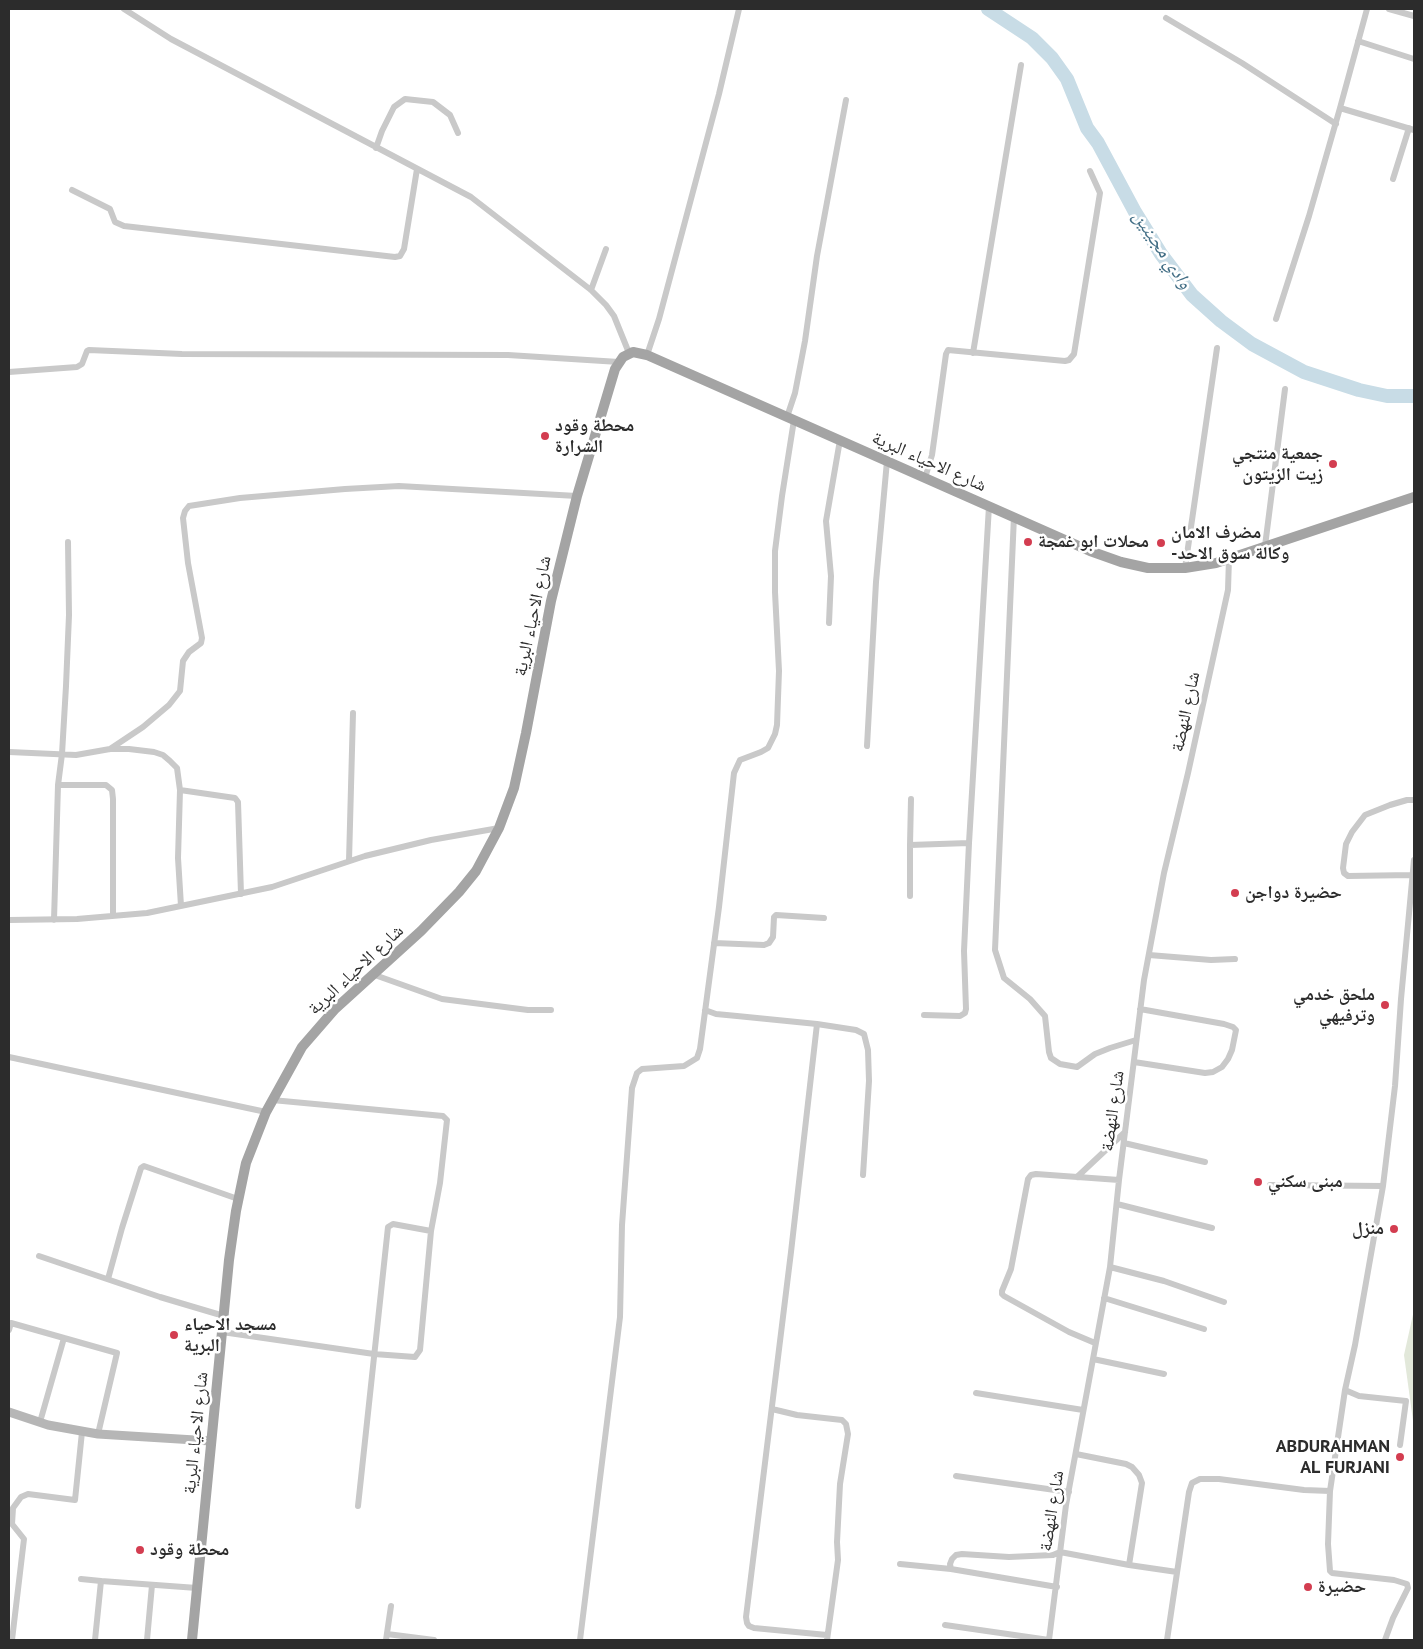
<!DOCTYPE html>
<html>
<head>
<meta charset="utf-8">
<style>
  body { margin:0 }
  #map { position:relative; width:1423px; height:1649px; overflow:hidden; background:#fff; font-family:"PT Sans",sans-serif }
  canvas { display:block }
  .frame { position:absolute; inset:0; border:10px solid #2c2c2c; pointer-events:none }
</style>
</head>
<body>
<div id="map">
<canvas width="1423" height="1649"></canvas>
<div class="frame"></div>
</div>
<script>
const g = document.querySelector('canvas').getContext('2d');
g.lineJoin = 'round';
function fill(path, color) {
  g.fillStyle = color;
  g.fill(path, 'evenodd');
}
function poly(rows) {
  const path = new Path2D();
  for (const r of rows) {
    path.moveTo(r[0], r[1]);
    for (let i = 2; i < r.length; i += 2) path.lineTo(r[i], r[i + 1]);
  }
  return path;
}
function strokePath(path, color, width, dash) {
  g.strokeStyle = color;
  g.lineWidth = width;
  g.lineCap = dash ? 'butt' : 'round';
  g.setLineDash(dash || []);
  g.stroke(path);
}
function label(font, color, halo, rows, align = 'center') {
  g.font = font + ' "PT Sans","Noto Naskh Arabic",sans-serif';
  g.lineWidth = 5;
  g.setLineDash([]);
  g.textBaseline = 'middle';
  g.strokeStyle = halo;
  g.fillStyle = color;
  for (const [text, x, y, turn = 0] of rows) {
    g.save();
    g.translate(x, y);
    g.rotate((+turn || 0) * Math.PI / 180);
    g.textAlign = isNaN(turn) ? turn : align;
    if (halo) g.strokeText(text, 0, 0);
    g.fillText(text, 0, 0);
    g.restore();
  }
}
const green = poly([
  [1414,1310,1414,1428,1404,1355]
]);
const river = poly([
  [988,9,1032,38,1052,58,1067,79,1087,128,1098,143,1135,212,1161,254,1192,295,1221,321,1252,344,1304,372,1359,390,1387,396,1414,396]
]);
const street = poly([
  [124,9,171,39,471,197,591,290,606,305,614,316,629,353],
  [1389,9,1414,16],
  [1166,18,1242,63,1336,124],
  [1358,41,1414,59],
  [1340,108,1414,130],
  [376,148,382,131,394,107,405,99,433,102,450,115,458,133],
  [1393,179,1409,128],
  [72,190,110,209,115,222,124,226,395,257,400,256,404,249,417,169],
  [591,290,606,249],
  [1276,319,1309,216,1340,108,1367,9],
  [973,353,1021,65],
  [647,355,659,319,719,94,739,9],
  [9,372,77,367,82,364,87,351,89,350,182,354,508,355,619,362],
  [787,417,795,393,805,341,817,256,846,100],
  [925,478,932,455,946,354,948,350,1065,361,1069,360,1074,354,1100,193,1090,171],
  [1014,516,995,950,1004,978,1030,999,1045,1016,1049,1052,1051,1058,1060,1064,1077,1067,1095,1054,1110,1048,1136,1040],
  [1265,546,1285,389],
  [1185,568,1217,348],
  [829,623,831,576,826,521,840,440],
  [867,746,876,582,887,461],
  [110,749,143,727,169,705,180,691,183,661,189,652,201,643,202,638,188,563,183,518,185,511,189,506,240,498,345,489,399,486,577,496],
  [9,752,76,755,110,749,129,749,154,752,163,755,170,761,177,768,180,790,178,858,181,906],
  [58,785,106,785,112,790,113,799,113,916],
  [180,790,235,798,238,802,241,894],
  [911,799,910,845,969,843],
  [910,845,910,896],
  [349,861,353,713],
  [1412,875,1348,876,1344,873,1343,868,1346,844,1352,832,1365,815,1390,805,1407,800,1414,800],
  [9,920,77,919,147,913,272,887,365,856,431,840,499,828],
  [54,920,58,785,62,754,66,686,69,615,68,542],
  [714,943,764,945,769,943,773,937,774,917,776,915,824,918],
  [1149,955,1211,960,1235,959],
  [372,974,442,999,528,1010,551,1010],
  [705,1010,716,1014,737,1016,817,1024,856,1030,864,1034,868,1050,869,1081,863,1175],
  [924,1015,960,1016,965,1013,966,1009,964,951,969,843,989,506],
  [817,1024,791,1252,746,1617,747,1623,749,1626,754,1628,827,1635],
  [9,1057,266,1112],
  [1134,1062,1205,1073,1213,1072,1222,1067,1228,1059,1232,1050,1236,1030,1233,1027,1224,1024,1140,1009],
  [1124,1143,1205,1162],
  [1077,1177,1125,1132],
  [1270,1185,1383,1186],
  [1117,1204,1212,1228],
  [39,1256,160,1297,224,1316],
  [1110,1267,1164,1281,1224,1302],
  [108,1279,122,1228,141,1168,144,1166,238,1199],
  [1104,1298,1204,1329],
  [9,1330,11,1323,117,1353,98,1434],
  [222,1332,374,1354,415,1357,420,1350,431,1231,440,1183,447,1120,443,1116,272,1100],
  [1095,1343,1069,1332,1004,1296,1002,1294,1002,1291,1011,1269,1028,1179,1031,1175,1036,1174,1119,1180],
  [1093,1359,1164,1374],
  [1345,1390,1359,1396,1406,1401,1400,1445],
  [976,1393,1083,1410],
  [772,1409,797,1415,842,1420,846,1424,848,1434,840,1484,837,1542,838,1560,827,1640],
  [40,1422,64,1338],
  [1076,1454,1126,1464,1132,1467,1139,1475,1142,1483,1129,1565],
  [956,1476,1069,1492],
  [1330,1491,1328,1544,1330,1571,1332,1573,1394,1580,1407,1584,1408,1588,1393,1618,1385,1640],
  [358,1506,388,1227,393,1224,431,1231],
  [900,1564,951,1569],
  [81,1579,101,1581],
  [1057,1587,951,1569,950,1564,952,1559,956,1555,962,1554,1009,1557,1053,1555,1060,1552,1129,1565,1177,1572],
  [945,1625,1049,1640],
  [387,1634,434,1640],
  [12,1640,24,1539,12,1524,13,1508,21,1497,28,1494,75,1500,82,1432],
  [95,1640,101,1581,197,1588],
  [147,1640,152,1585],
  [386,1640,391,1606],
  [580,1640,620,1317,622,1225,632,1088,637,1073,642,1069,684,1066,697,1058,700,1049,719,907,734,773,740,760,761,752,768,748,775,734,777,725,779,671,775,592,775,551,782,496,794,420],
  [1049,1640,1066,1505,1110,1267,1119,1180,1144,980,1164,873,1188,773,1228,590,1229,558],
  [1167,1640,1189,1492,1192,1483,1200,1479,1219,1479,1304,1490,1330,1491,1345,1390,1355,1345,1383,1186,1395,1086,1401,999,1414,860]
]);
const secondary = poly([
  [9,1412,48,1425,98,1434,211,1441]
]);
const primary = poly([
  [192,1640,229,1260,236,1211,246,1163,266,1112,302,1047,335,1009,421,931,459,892,476,871,499,828,514,788,526,733,551,601,577,496,615,369,623,357,633,352,647,355,1090,551,1121,562,1148,568,1185,568,1216,563,1414,497]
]);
const markers = [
  [545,436,5,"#d33d50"],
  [1333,464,5,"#d33d50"],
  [1028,542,5,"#d33d50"],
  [1161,543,5,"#d33d50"],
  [1235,893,5,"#d33d50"],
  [1385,1005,5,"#d33d50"],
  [1258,1182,5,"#d33d50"],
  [1394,1229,5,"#d33d50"],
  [174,1335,5,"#d33d50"],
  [1400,1457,5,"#d33d50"],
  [140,1550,5,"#d33d50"],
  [1308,1587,5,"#d33d50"]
];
const poiNames = [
  ["محطة وقود",555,426],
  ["الشرارة",555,447],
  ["جمعية منتجي",1323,454,"right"],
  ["زيت الزيتون",1323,475,"right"],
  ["مضرف الامان",1171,533],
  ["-وكالة سوق الاحد",1171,554],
  ["محلات ابو غمجة",1038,542],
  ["حضيرة دواجن",1245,893],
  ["ملحق خدمي",1375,995,"right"],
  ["وترفيهي",1375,1016,"right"],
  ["مبنى سكني",1268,1182],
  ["منزل",1384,1229,"right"],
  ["مسجد الاحياء",184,1325],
  ["البرية",184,1346],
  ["ABDURAHMAN",1390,1447,"right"],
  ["AL FURJANI",1390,1468,"right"],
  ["محطة وقود",150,1550],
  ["حضيرة",1318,1587]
];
const streetNames = [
  ["شارع الاحياء البرية",929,462,24],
  ["شارع الاحياء البرية",533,616,-78],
  ["شارع النهضة",1186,712,-78],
  ["شارع الاحياء البرية",356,970,-43],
  ["شارع النهضة",1113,1111,-82],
  ["شارع الاحياء البرية",196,1433,-84],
  ["شارع النهضة",1052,1511,-81]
];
const waterNames = [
  ["وادي مجينين",1162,250,56]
];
fill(green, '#e2e8da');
strokePath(river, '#c8dce6', 14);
strokePath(street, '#c9c9c9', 6);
strokePath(secondary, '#b6b6b6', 9);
strokePath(primary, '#a4a4a4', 10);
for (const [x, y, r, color] of markers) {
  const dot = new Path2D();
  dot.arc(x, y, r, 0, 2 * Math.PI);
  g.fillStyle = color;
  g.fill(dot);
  strokePath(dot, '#fff', 2);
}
label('bold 18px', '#2c2c2c', '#fff', poiNames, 'left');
label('18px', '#2c2c2c', '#fff', streetNames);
label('italic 19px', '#426e85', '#fff', waterNames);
</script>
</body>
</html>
